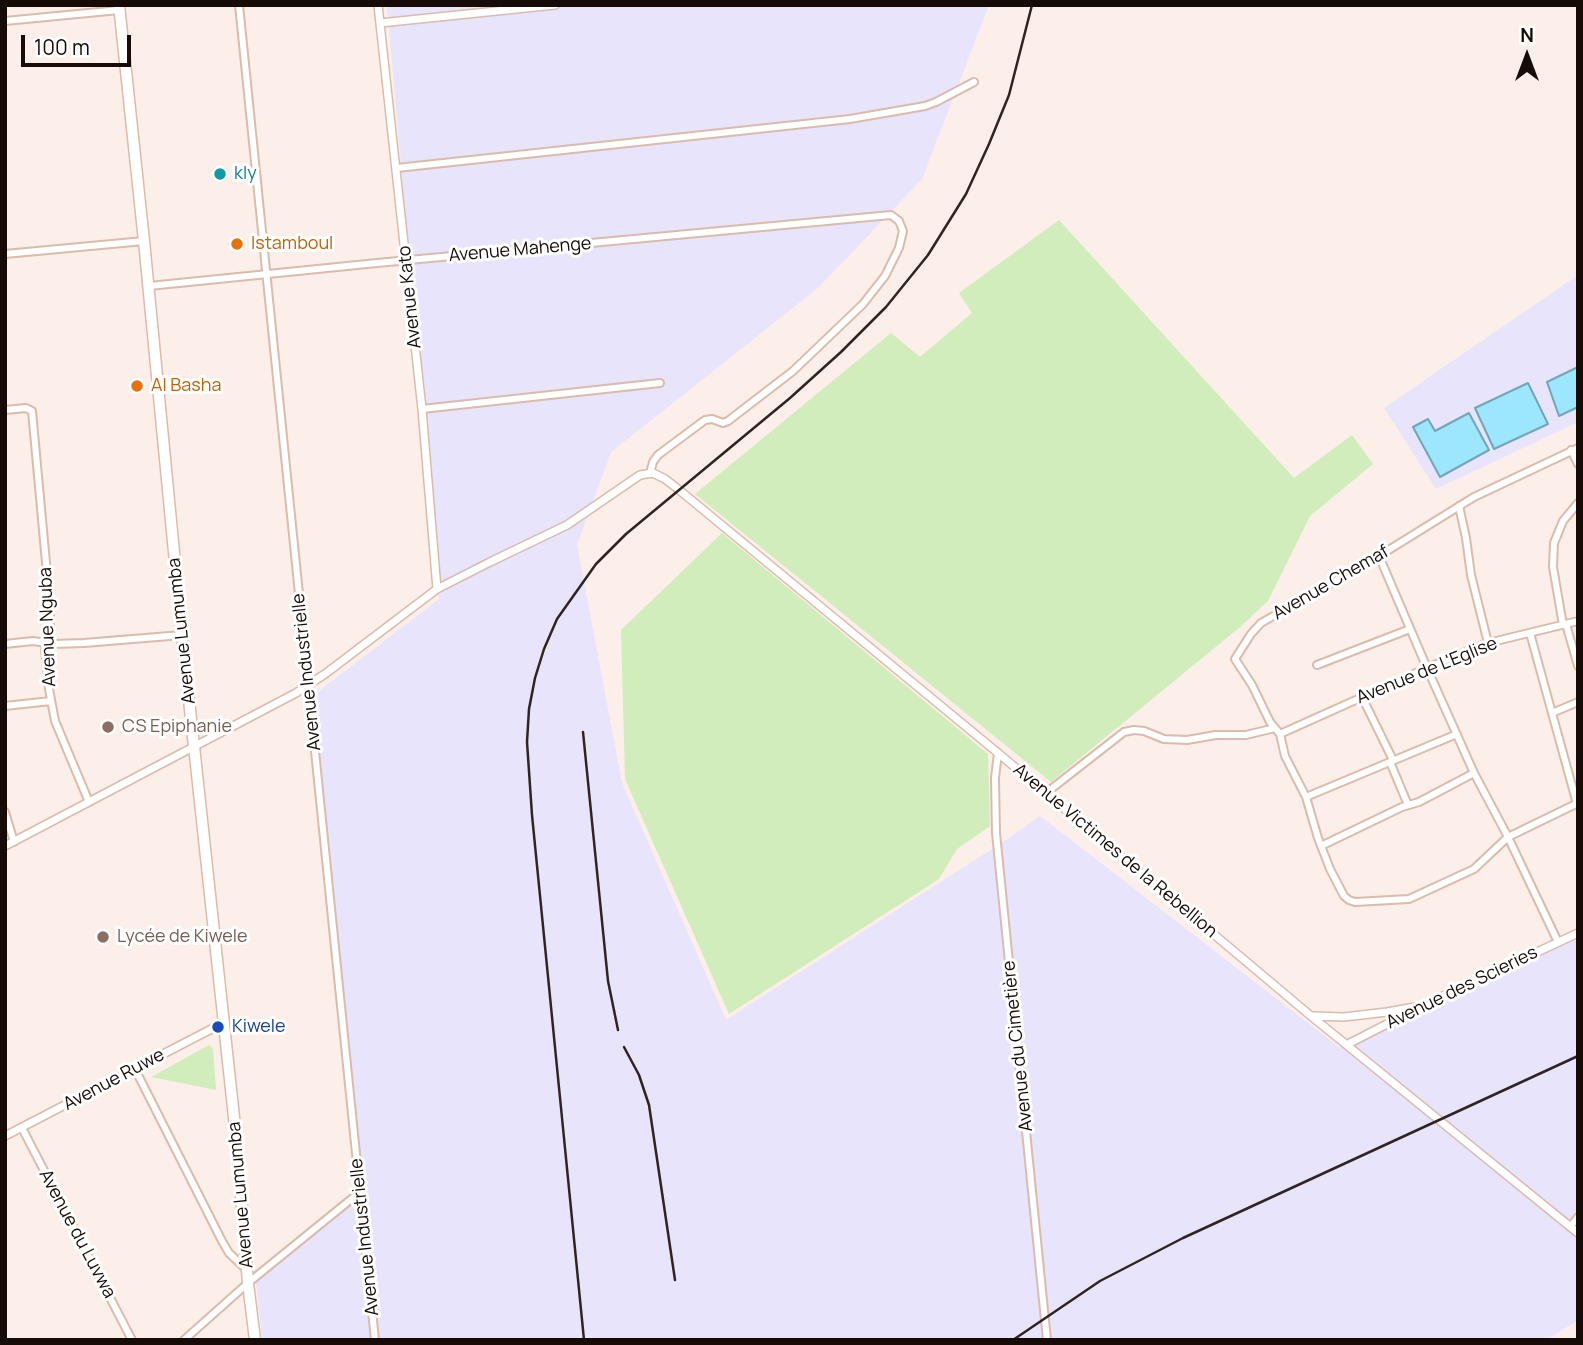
<!DOCTYPE html>
<html>
<head>
<meta charset="utf-8">
<style>
  body { margin:0 }
  #map { position:relative; width:1583px; height:1345px; overflow:hidden; background:#fceee8; font-family:Manrope,sans-serif }
  canvas { display:block }
  .frame { position:absolute; inset:0; border:7px solid #160b07; pointer-events:none }
  .north { position:absolute; left:1492px; top:21px; width:70px; height:70px; -webkit-text-stroke:5px #fff; paint-order:stroke; rotate:0deg; font-size:19px; font-weight:700; line-height:28px; text-align:center; color:#160b07 }
  .north::after { content:''; display:block; margin:auto; width:24px; height:32px; background:#160b07; clip-path:polygon(50% 0,100% 100%,50% 72%,0 100%) }
  .scale { position:absolute; left:21px; top:35px; width:110px; height:32px; box-sizing:border-box; border:4px solid #160b07; border-top:0; padding-left:9px; font-size:21px; line-height:24px; white-space:nowrap; color:#160b07; -webkit-text-stroke:5px #fff; paint-order:stroke }
</style>
</head>
<body>
<div id="map">
<canvas width="1583" height="1345"></canvas>
<div class="frame"></div>
<div class="north">N</div>
<div class="scale">100 m</div>
</div>
<script>
const g = document.querySelector('canvas').getContext('2d');
g.lineJoin = 'round';
function fill(path, color) {
  g.fillStyle = color;
  g.fill(path, 'evenodd');
}
function poly(rows) {
  const path = new Path2D();
  for (const r of rows) {
    path.moveTo(r[0], r[1]);
    for (let i = 2; i < r.length; i += 2) path.lineTo(r[i], r[i + 1]);
  }
  return path;
}
function strokePath(path, color, width, dash) {
  g.strokeStyle = color;
  g.lineWidth = width;
  g.lineCap = dash ? 'butt' : 'round';
  g.setLineDash(dash || []);
  g.stroke(path);
}
function label(font, color, halo, rows, align = 'center') {
  g.font = font + ' Manrope,sans-serif';
  g.lineWidth = 6;
  g.setLineDash([]);
  g.textBaseline = 'middle';
  g.strokeStyle = halo;
  g.fillStyle = color;
  for (const [text, x, y, turn = 0] of rows) {
    g.save();
    g.translate(x, y);
    g.rotate((+turn || 0) * Math.PI / 180);
    g.textAlign = isNaN(turn) ? turn : align;
    if (halo) g.strokeText(text, 0, 0);
    g.fillText(text, 0, 0);
    g.restore();
  }
}
const industrial = poly([
  [387,5,989,5,922,179,818,288,611,452,577,545,622,783,726,1020,1009,838,1040,816,1339,1047,1578,938,1578,1320,1546,1340,262,1340,256,1282,359,1192,306,701,439,599],
  [1578,275,1578,422,1436,489,1384,408]
]);
const green = poly([
  [1059,220,1294,478,1352,435,1373,464,1310,516,1268,601,1240,627,1051,782,695,494,891,333,920,357,972,313,959,293],
  [722,533,988,754,990,826,957,849,939,879,729,1014,625,779,621,630],
  [209,1045,213,1049,216,1090,151,1077]
]);
const water = poly([
  [1578,367,1578,407,1559,416,1547,382,1578,367],
  [1528,383,1548,424,1494,449,1475,408,1528,383],
  [1469,413,1489,450,1440,477,1413,427,1428,419,1435,431,1469,413]
]);
const minor = poly([
  [239,5,375,1340],
  [5,21,119,10],
  [397,168,850,119,925,106,936,102,974,82],
  [5,254,144,241],
  [149,286,377,263,891,215,899,221,903,231,899,248,885,276,863,304,793,371,728,421,723,423,712,419,705,420,658,455,653,462,650,473],
  [422,409,660,383],
  [5,410,26,408,32,411,50,606,50,626,45,651,49,689,55,721,89,802],
  [1578,448,1474,497,1379,556,1261,623,1251,634,1235,659,1252,685,1270,722,1280,734,1285,756,1306,797,1318,838,1330,869,1344,896,1349,900,1355,902,1409,899,1474,869,1508,837,1578,803],
  [1571,450,1578,464],
  [1459,506,1466,538,1471,575,1488,643],
  [1379,556,1427,668,1474,773,1508,837,1558,942],
  [1566,624,1578,666],
  [1563,625,1553,567,1554,543,1563,521,1578,503],
  [1530,633,1577,804],
  [5,644,33,641,53,644,84,643,182,635],
  [1317,665,1410,629],
  [1362,697,1393,760],
  [5,706,51,701],
  [1552,713,1578,702],
  [1280,734,1427,668,1488,643,1578,621],
  [998,753,995,778,996,833,1047,1340],
  [1390,762,1408,805],
  [1046,793,1124,732,1134,730,1144,731,1164,739,1187,740,1216,735,1246,735,1275,728],
  [1306,797,1457,734],
  [5,812,14,842],
  [1321,846,1402,807,1419,802,1474,773],
  [135,1069,222,1241,229,1253,247,1270],
  [22,1128,132,1340],
  [1570,1227,1578,1217],
  [184,1340,248,1283,360,1192]
]);
const tertiary = poly([
  [378,5,422,409,437,589],
  [380,23,555,5],
  [5,846,296,693,325,674,437,589,490,562,567,525,640,475,653,473,665,479,678,489,998,753,1311,1016,1578,1233],
  [1313,1016,1344,1017,1387,1012,1415,1007],
  [1348,1044,1426,1004,1578,933],
  [5,1136,223,1023]
]);
const trunk = poly([
  [119,5,144,241,182,635,237,1145,248,1283,255,1340]
]);
const rail = poly([
  [583,732,608,981,618,1030],
  [624,1047,639,1075,649,1105,675,1280],
  [584,1340,532,815,527,742,529,709,535,678,544,649,557,619,596,564,626,534,790,398,841,352,886,307,928,255,966,194,989,144,1009,95,1032,5],
  [1013,1340,1100,1281,1183,1238,1578,1056]
]);
const markers = [
  [220,174,7,"#0f9aa8"],
  [237,244,7,"#e8710a"],
  [137,386,7,"#e8710a"],
  [108,727,7,"#8d6e63"],
  [103,937,7,"#8d6e63"],
  [218,1027,7,"#1a4fb4"]
];
const cultureNames = [
  ["kly",234,174]
];
const foodNames = [
  ["Istamboul",251,244],
  ["Al Basha",151,386]
];
const streetNames = [
  ["Avenue Mahenge",520,250,-5],
  ["Avenue Kato",410,297,-96],
  ["Avenue Chemaf",1331,583,-30],
  ["Avenue Nguba",48,627,-92],
  ["Avenue Lumumba",182,631,-96],
  ["Avenue de L'Eglise",1427,671,-22],
  ["Avenue Industrielle",307,672,-96],
  ["Avenue Victimes de la Rebellion",1115,851,40],
  ["Avenue des Scieries",1462,988,-26],
  ["Avenue du Cimetière",1018,1046,-96],
  ["Avenue Ruwe",114,1080,-28],
  ["Avenue Lumumba",241,1195,-95],
  ["Avenue du Luvwa",77,1234,62],
  ["Avenue Industrielle",365,1237,-96]
];
const educationNames = [
  ["CS Epiphanie",122,727],
  ["Lycée de Kiwele",117,937]
];
const transitNames = [
  ["Kiwele",232,1027]
];
fill(industrial, '#e7e4fb');
fill(green, '#d0edbb');
fill(water, '#9de7fe');
strokePath(water, '#74a5b4', 2);
strokePath(minor, '#dbbbac', 10);
strokePath(tertiary, '#dbbbac', 10);
strokePath(trunk, '#dbbbac', 13);
strokePath(minor, '#fff', 6);
strokePath(tertiary, '#fff', 7);
strokePath(trunk, '#fff', 10);
strokePath(rail, '#2f241f', 2.5);
for (const [x, y, r, color] of markers) {
  const dot = new Path2D();
  dot.arc(x, y, r, 0, 2 * Math.PI);
  g.fillStyle = color;
  g.fill(dot);
  strokePath(dot, '#fff', 2.5);
}
label('18px', '#0d838f', '#fff', cultureNames, 'left');
label('18px', '#c56008', '#fff', foodNames, 'left');
label('18px', '#160b07', '#fff', streetNames);
label('18px', '#785e54', '#fff', educationNames, 'left');
label('18px', '#164399', '#fff', transitNames, 'left');
</script>
</body>
</html>
